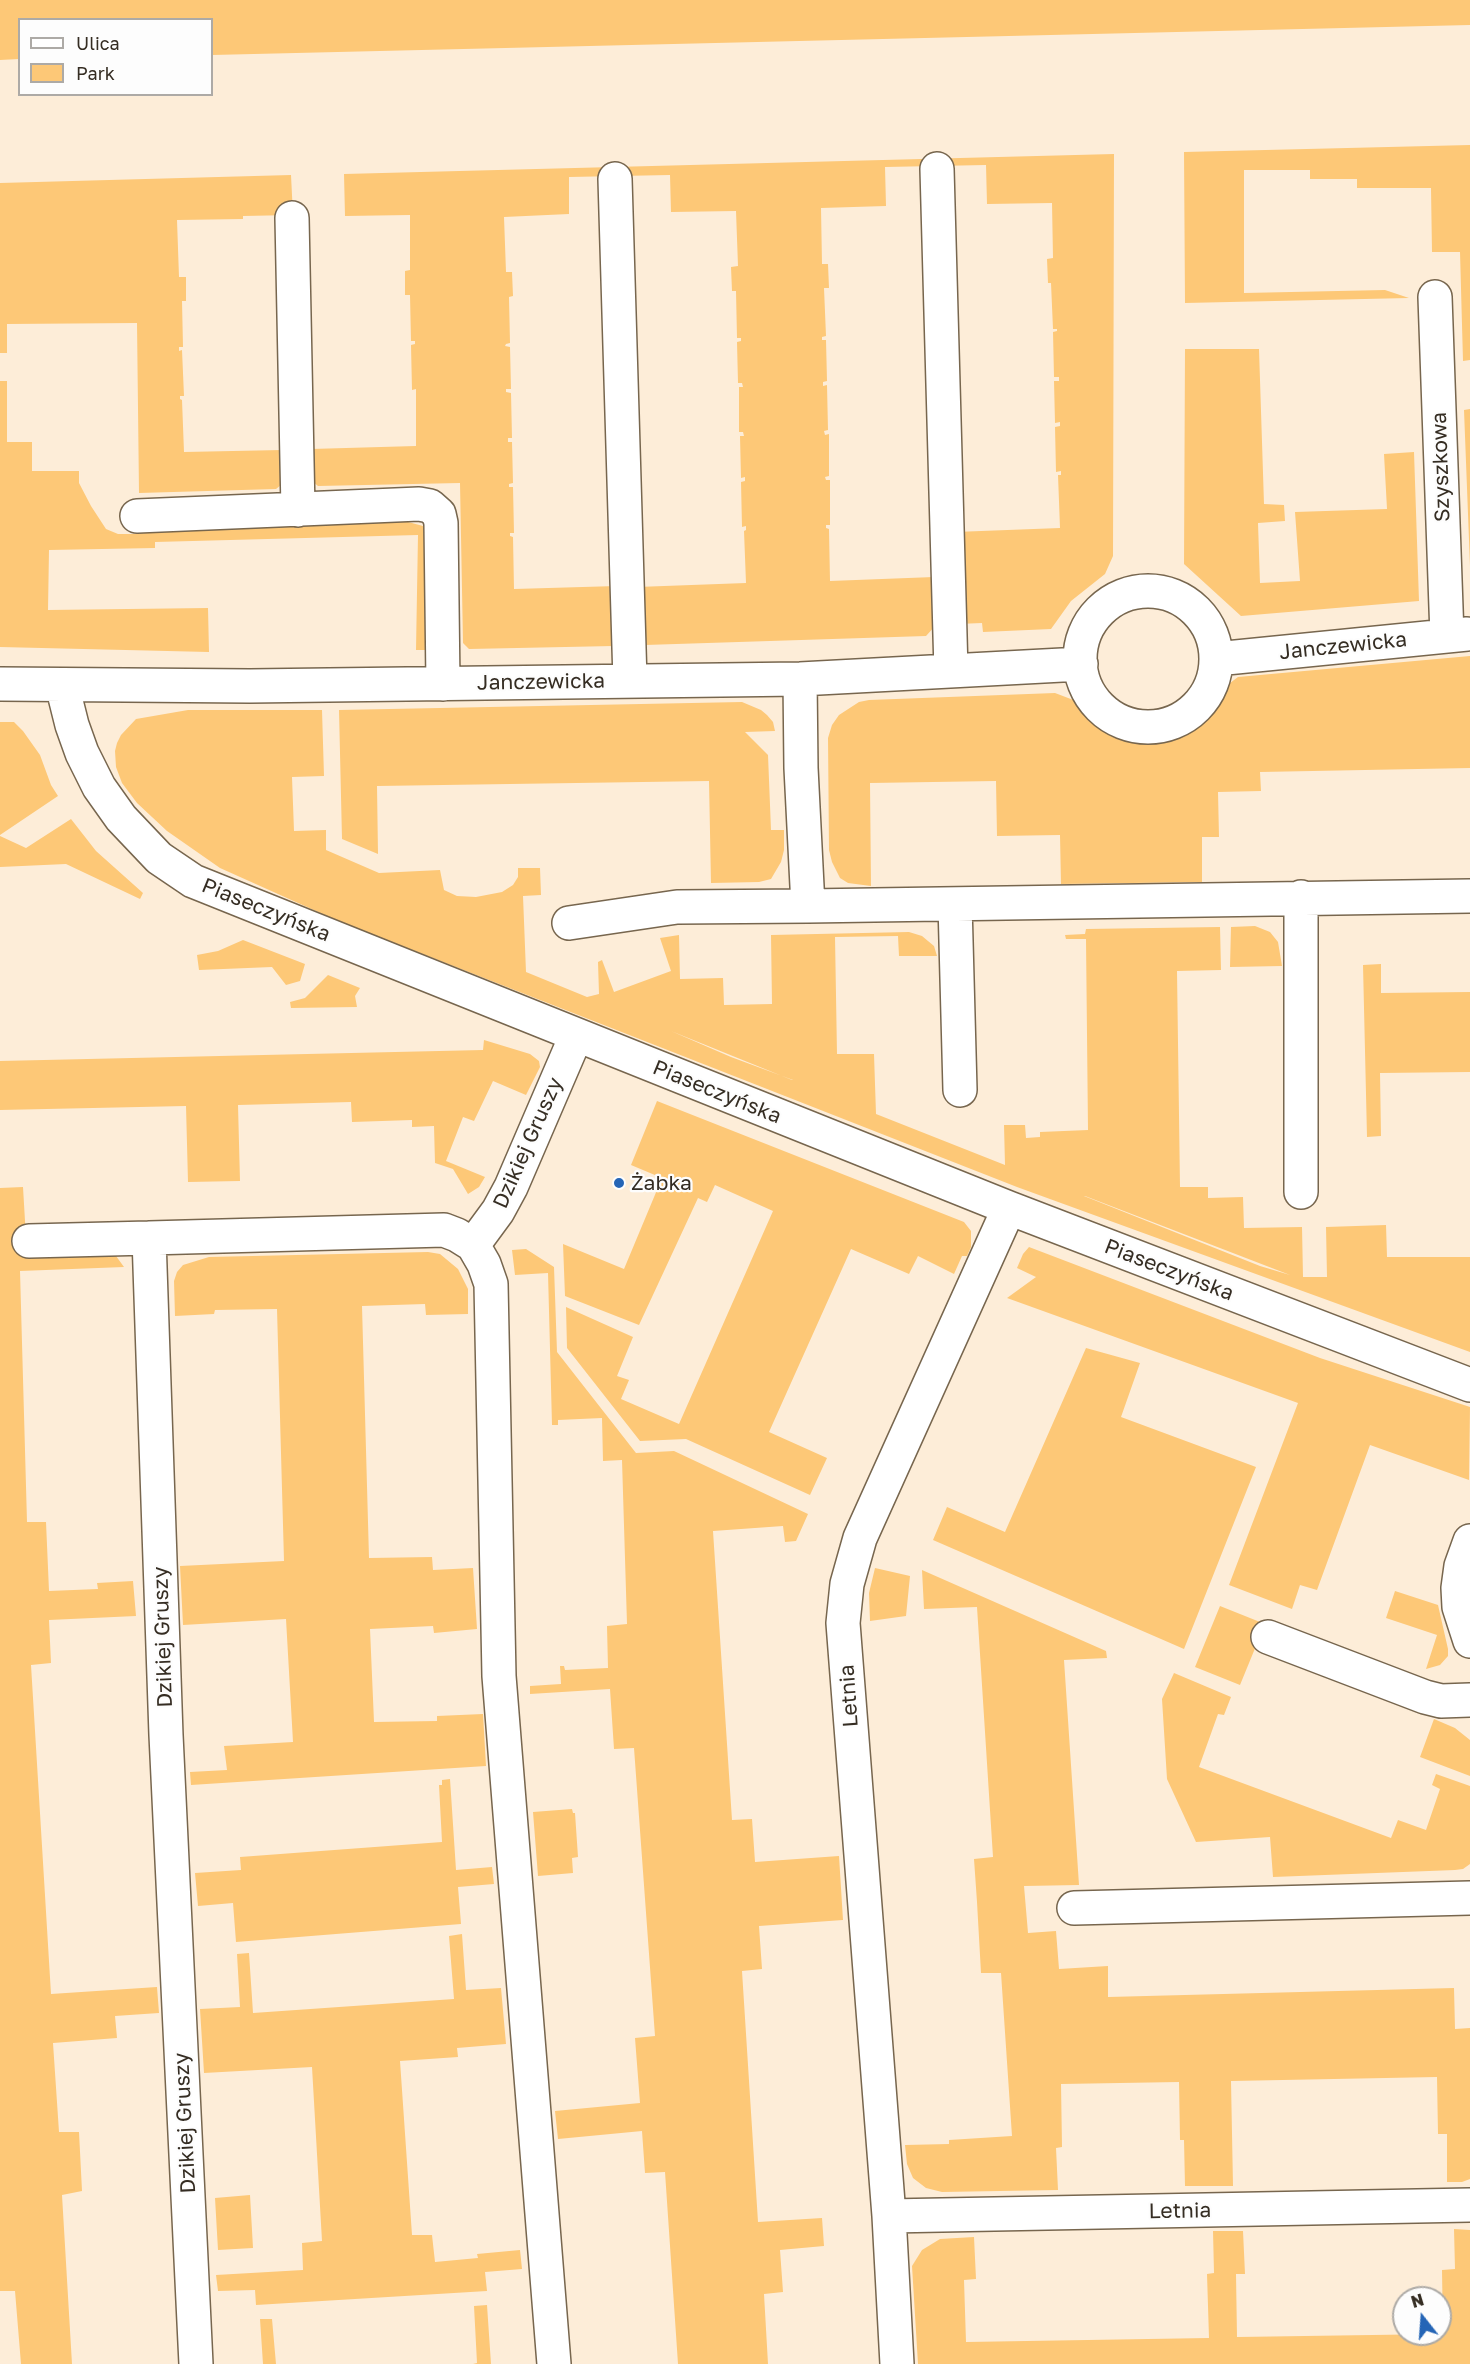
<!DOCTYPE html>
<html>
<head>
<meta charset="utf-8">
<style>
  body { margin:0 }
  #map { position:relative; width:1470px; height:2364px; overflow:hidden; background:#fdedd8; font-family:"Golos Text",sans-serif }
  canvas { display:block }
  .legend { position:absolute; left:18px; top:18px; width:195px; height:78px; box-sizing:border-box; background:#fdfdfd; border:2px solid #adaaa6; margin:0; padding:8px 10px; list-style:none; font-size:18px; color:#352d23 }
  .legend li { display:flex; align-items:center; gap:12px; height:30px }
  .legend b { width:30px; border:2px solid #adaaa6 }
  .north { position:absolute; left:1392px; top:2286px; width:60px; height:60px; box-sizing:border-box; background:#fdfdfd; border:2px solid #adaaa6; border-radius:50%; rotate:343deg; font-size:16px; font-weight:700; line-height:24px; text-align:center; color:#352d23 }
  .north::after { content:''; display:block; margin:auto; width:21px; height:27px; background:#2565b6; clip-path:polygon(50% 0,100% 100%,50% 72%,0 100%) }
</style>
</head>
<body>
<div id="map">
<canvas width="1470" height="2364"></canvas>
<ul class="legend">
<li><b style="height:8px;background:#fff"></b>Ulica</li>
<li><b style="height:16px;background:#fdc877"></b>Park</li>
</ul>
<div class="north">N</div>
</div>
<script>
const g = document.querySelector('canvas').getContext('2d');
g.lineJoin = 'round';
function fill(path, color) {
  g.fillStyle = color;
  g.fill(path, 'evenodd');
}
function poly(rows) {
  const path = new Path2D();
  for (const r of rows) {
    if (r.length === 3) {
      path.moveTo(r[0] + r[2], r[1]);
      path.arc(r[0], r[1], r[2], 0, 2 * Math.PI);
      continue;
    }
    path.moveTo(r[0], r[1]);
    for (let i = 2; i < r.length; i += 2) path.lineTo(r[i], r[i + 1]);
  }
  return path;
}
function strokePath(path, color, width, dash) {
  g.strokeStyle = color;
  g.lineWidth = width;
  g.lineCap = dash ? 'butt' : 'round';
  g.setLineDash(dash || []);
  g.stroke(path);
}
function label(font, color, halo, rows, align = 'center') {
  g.font = font + ' "Golos Text",sans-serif';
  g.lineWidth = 4.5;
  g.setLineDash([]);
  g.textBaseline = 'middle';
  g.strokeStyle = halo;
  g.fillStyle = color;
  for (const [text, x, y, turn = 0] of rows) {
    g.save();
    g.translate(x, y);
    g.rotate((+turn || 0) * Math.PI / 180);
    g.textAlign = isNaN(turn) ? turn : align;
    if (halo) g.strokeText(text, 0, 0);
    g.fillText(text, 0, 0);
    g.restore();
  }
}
const green = poly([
  [0,0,1470,0,1470,25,212,55,212,20,20,20,19,59,0,60],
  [1470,145,1470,360,1463,361,1460,252,1432,252,1431,188,1357,188,1357,179,1310,179,1310,170,1244,170,1244,293,1385,290,1409,298,1185,303,1184,152],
  [1114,154,1113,556,1105,574,1071,601,1051,629,983,632,982,623,958,624,955,532,1060,528,1058,475,1061,475,1061,471,1056,472,1055,427,1060,426,1060,422,1055,423,1054,381,1059,381,1059,377,1054,377,1053,332,1057,331,1057,329,1053,329,1051,283,1048,283,1047,259,1053,258,1052,203,987,204,986,165,885,167,886,206,821,208,822,264,828,264,829,288,824,288,826,336,822,337,822,340,826,340,827,381,823,382,823,386,827,385,828,430,824,431,825,435,829,434,829,476,825,477,826,480,830,480,830,525,826,525,826,528,829,529,830,581,934,577,936,625,926,636,645,645,637,587,746,583,744,531,746,530,746,526,742,527,741,482,745,481,745,477,741,478,740,436,744,436,743,432,739,432,739,387,743,387,742,383,738,383,737,342,741,341,741,338,737,338,736,291,732,291,731,267,738,266,736,211,671,212,670,175,569,177,569,214,504,217,506,272,512,272,513,296,509,297,510,343,506,344,505,346,510,347,511,389,506,389,506,392,511,393,512,438,508,438,508,442,512,442,513,483,509,484,509,487,513,487,514,533,510,533,510,536,513,537,514,589,617,586,613,646,469,649,463,643,460,483,318,486,313,482,311,449,416,446,416,389,412,390,411,345,415,344,415,341,411,341,410,295,405,295,405,271,410,270,410,215,345,216,344,174],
  [291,175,293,215,243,216,243,219,177,220,179,277,186,277,186,301,182,301,183,347,179,347,179,351,182,350,184,396,180,396,180,399,182,400,184,452,282,450,281,485,276,489,139,493,137,323,7,324,7,353,0,353,0,183],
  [1185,349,1259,349,1264,504,1284,505,1285,521,1258,523,1260,583,1300,581,1295,512,1387,509,1384,454,1414,452,1419,601,1241,616,1184,564],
  [0,381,7,381,7,442,32,442,32,471,79,471,79,483,91,506,106,529,118,534,138,534,153,526,397,519,423,526,428,532,429,646,426,650,416,650,418,535,155,542,155,548,49,550,48,610,208,608,209,652,0,647],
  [1470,409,1470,566,1464,410],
  [1470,656,1470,768,1260,772,1261,791,1218,792,1219,837,1202,837,1202,882,1061,884,1060,835,997,836,996,781,870,783,871,886,848,883,840,878,832,862,829,850,828,738,832,725,839,715,859,702,869,700,1055,693,1076,701,1100,724,1113,731,1126,737,1152,739,1182,733,1192,726,1215,704,1226,686,1238,677],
  [742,702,761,710,767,715,773,722,775,731,745,732,768,755,771,830,784,830,784,850,781,862,771,879,759,882,711,883,709,781,377,786,378,854,342,839,339,710],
  [188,710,322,710,324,776,292,777,294,831,326,830,326,850,379,873,440,870,444,890,457,896,476,897,502,892,513,885,518,877,518,868,540,868,541,895,523,896,526,972,587,997,599,994,598,962,602,960,614,992,671,971,660,938,679,935,680,979,723,978,724,1005,772,1004,771,935,909,932,922,936,934,946,937,956,899,956,898,936,835,937,837,1054,874,1054,876,1114,1005,1165,1004,1125,1025,1125,1026,1138,1040,1137,1040,1132,1088,1130,1086,939,1066,939,1065,935,1085,934,1086,929,1220,927,1221,970,1177,971,1180,1187,1208,1187,1208,1198,1243,1197,1244,1228,1302,1227,1303,1277,1327,1277,1326,1227,1386,1225,1387,1257,1470,1257,1470,1352,1017,1187,336,920,220,868,167,831,137,803,122,783,116,767,115,751,117,743,121,735,136,719],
  [671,1031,792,1080,793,1080,731,1057],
  [1084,1196,1085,1196,1290,1275,1260,1266],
  [0,722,14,722,23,731,40,755,51,785,58,796,0,835],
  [71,819,96,851,143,893,140,899,66,864,0,867,0,836,26,848],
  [1255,926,1270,932,1278,942,1282,966,1230,967,1231,927],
  [243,940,305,964,300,981,286,985,272,967,199,970,197,955,218,951],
  [1381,964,1381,993,1470,992,1470,1072,1380,1073,1381,1136,1367,1137,1363,965],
  [328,975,360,988,355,996,357,1007,291,1008,290,1002,305,998],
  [484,1040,530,1054,539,1061,540,1067,526,1095,493,1081,474,1121,463,1117,446,1161,485,1177,479,1187,468,1194,453,1169,435,1163,434,1126,412,1127,412,1120,352,1122,351,1102,238,1105,240,1181,188,1182,186,1106,0,1110,0,1061,483,1050],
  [657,1101,964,1222,971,1231,971,1247,967,1256,962,1256,954,1274,918,1256,909,1274,851,1249,769,1432,827,1458,810,1495,686,1439,640,1441,567,1348,566,1307,633,1337,617,1376,629,1380,621,1399,679,1424,773,1211,715,1185,707,1202,698,1198,639,1325,565,1296,563,1244,624,1269,662,1178,631,1165],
  [23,1187,27,1255,109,1254,116,1256,124,1267,20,1271,27,1522,46,1522,49,1591,98,1589,97,1583,133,1581,136,1616,49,1620,51,1663,31,1665,51,1994,157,1987,159,2013,115,2016,117,2038,53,2043,59,2132,79,2132,82,2191,62,2195,72,2364,21,2364,15,2291,0,2291,0,1188],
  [1029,1247,1320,1358,1470,1407,1469,1480,1370,1445,1317,1590,1300,1585,1292,1609,1229,1585,1298,1403,1007,1298,1036,1277,1017,1268,1023,1254],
  [526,1249,554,1267,557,1352,636,1453,674,1451,808,1514,796,1541,785,1542,783,1526,713,1531,732,1820,752,1819,755,1862,839,1856,843,1920,759,1926,762,1969,742,1971,758,2222,822,2218,824,2246,780,2250,783,2292,764,2294,768,2364,678,2364,665,2172,645,2173,642,2131,558,2139,555,2111,640,2103,635,2038,655,2036,634,1748,614,1749,610,1689,530,1694,530,1686,561,1684,560,1666,564,1666,565,1670,608,1668,607,1626,627,1624,622,1460,603,1461,602,1418,558,1420,558,1425,552,1425,548,1273,515,1275,512,1250],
  [428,1252,440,1254,458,1269,468,1289,468,1314,426,1315,425,1304,362,1306,369,1558,432,1557,433,1570,473,1568,477,1629,434,1633,433,1626,370,1629,374,1722,437,1721,437,1716,483,1714,486,1766,191,1785,190,1772,227,1770,224,1746,293,1742,286,1619,183,1625,180,1566,284,1561,277,1309,215,1310,214,1314,175,1316,174,1281,177,1272,183,1265,209,1257],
  [1086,1348,1140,1363,1121,1417,1256,1467,1184,1649,933,1540,947,1507,1005,1532],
  [875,1568,910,1576,906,1616,870,1621,869,1593],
  [922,1570,1106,1651,1107,1658,1064,1660,1079,1885,1024,1886,1028,1933,1056,1931,1059,1969,1108,1966,1108,1997,1454,1988,1455,2029,1470,2028,1470,2179,1462,2182,1447,2182,1447,2134,1438,2134,1437,2077,1231,2081,1233,2186,1185,2186,1184,2140,1180,2140,1179,2082,1061,2084,1062,2147,1056,2148,1058,2190,942,2192,926,2188,913,2178,907,2164,905,2145,949,2144,949,2140,1012,2136,1001,1973,981,1973,977,1902,974,1859,993,1857,977,1607,924,1609],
  [1395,1591,1438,1605,1448,1649,1448,1656,1440,1665,1426,1669,1437,1635,1386,1618],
  [1220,1606,1265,1624,1240,1685,1195,1667],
  [1174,1673,1231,1697,1224,1715,1218,1714,1199,1767,1391,1838,1398,1820,1426,1830,1440,1789,1432,1785,1436,1774,1470,1786,1470,1864,1463,1869,1455,1870,1273,1877,1270,1837,1196,1842,1167,1779,1162,1699],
  [1434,1719,1455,1728,1470,1740,1470,1776,1420,1757],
  [450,1779,456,1870,492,1867,494,1884,458,1887,461,1924,236,1942,233,1903,198,1906,195,1873,241,1870,240,1857,442,1842,439,1785,442,1785,442,1780],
  [572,1809,573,1813,575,1813,578,1857,572,1858,573,1873,538,1876,533,1812],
  [462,1934,466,1990,501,1988,506,2044,457,2048,458,2057,400,2061,412,2235,432,2235,435,2262,478,2258,477,2254,520,2250,522,2269,485,2272,487,2291,256,2305,255,2290,218,2291,216,2275,303,2270,302,2243,322,2241,312,2067,204,2073,200,2009,240,2007,237,1954,249,1953,253,2013,454,1999,449,1936],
  [250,2195,253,2248,218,2250,215,2198],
  [1454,2229,1470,2230,1470,2364,918,2364,912,2266,922,2250,940,2239,974,2237,976,2279,964,2280,966,2342,1209,2338,1207,2274,1214,2273,1213,2231,1243,2231,1245,2274,1236,2274,1237,2337,1440,2334,1443,2333,1442,2270,1455,2269],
  [487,2305,491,2364,473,2364,477,2363,474,2306],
  [260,2319,272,2319,276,2364,263,2364]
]);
const minor = poly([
  [937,169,951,671],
  [615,179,630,681],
  [292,218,298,510],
  [1435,297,1447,636],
  [137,516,419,504,430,506,439,514,441,523,443,684],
  [1148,659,68],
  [1216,659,1467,634],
  [0,684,250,686,800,679,1081,664],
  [62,685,72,725,82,753,99,787,121,818,159,858,193,881,1009,1208,1470,1385],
  [1301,897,1301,1192],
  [955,904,960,1090],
  [808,906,1470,896],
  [569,923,677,907,808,906,801,768,800,679],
  [29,1241,149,1238],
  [473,1245,498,1211,511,1187,576,1036],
  [1470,1541,1461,1566,1458,1588,1459,1607,1470,1641],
  [1268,1637,1425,1697,1441,1701,1470,1700],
  [1074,1908,1470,1898],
  [889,2216,1470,2205],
  [196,2364,166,1735,149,1238,444,1230,457,1235,473,1245,484,1264,491,1284,499,1676,554,2364],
  [897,2364,889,2216,843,1623,847,1584,860,1538,1009,1208]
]);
const markers = [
  [619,1183,6,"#2565b6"]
];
const streetNames = [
  ["Szyszkowa",1441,467,-92],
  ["Janczewicka",1343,646,-6],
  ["Janczewicka",541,682,-1],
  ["Piaseczyńska",266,910,22],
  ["Piaseczyńska",717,1092,22],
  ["Dzikiej Gruszy",528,1143,-66],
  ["Piaseczyńska",1169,1270,21],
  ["Dzikiej Gruszy",163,1637,-92],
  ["Letnia",849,1696,-94],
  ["Dzikiej Gruszy",185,2123,-93],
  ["Letnia",1180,2211,-1]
];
const poiNames = [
  ["Żabka",631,1183]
];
fill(green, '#fdc877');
strokePath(minor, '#77664e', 36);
strokePath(minor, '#fff', 33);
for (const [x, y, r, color] of markers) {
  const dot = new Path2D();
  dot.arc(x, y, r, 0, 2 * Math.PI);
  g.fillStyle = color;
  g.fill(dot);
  strokePath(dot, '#fdfdfd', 2);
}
label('21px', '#352d23', '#fdfdfd', streetNames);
label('21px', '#352d23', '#fdfdfd', poiNames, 'left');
</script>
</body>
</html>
